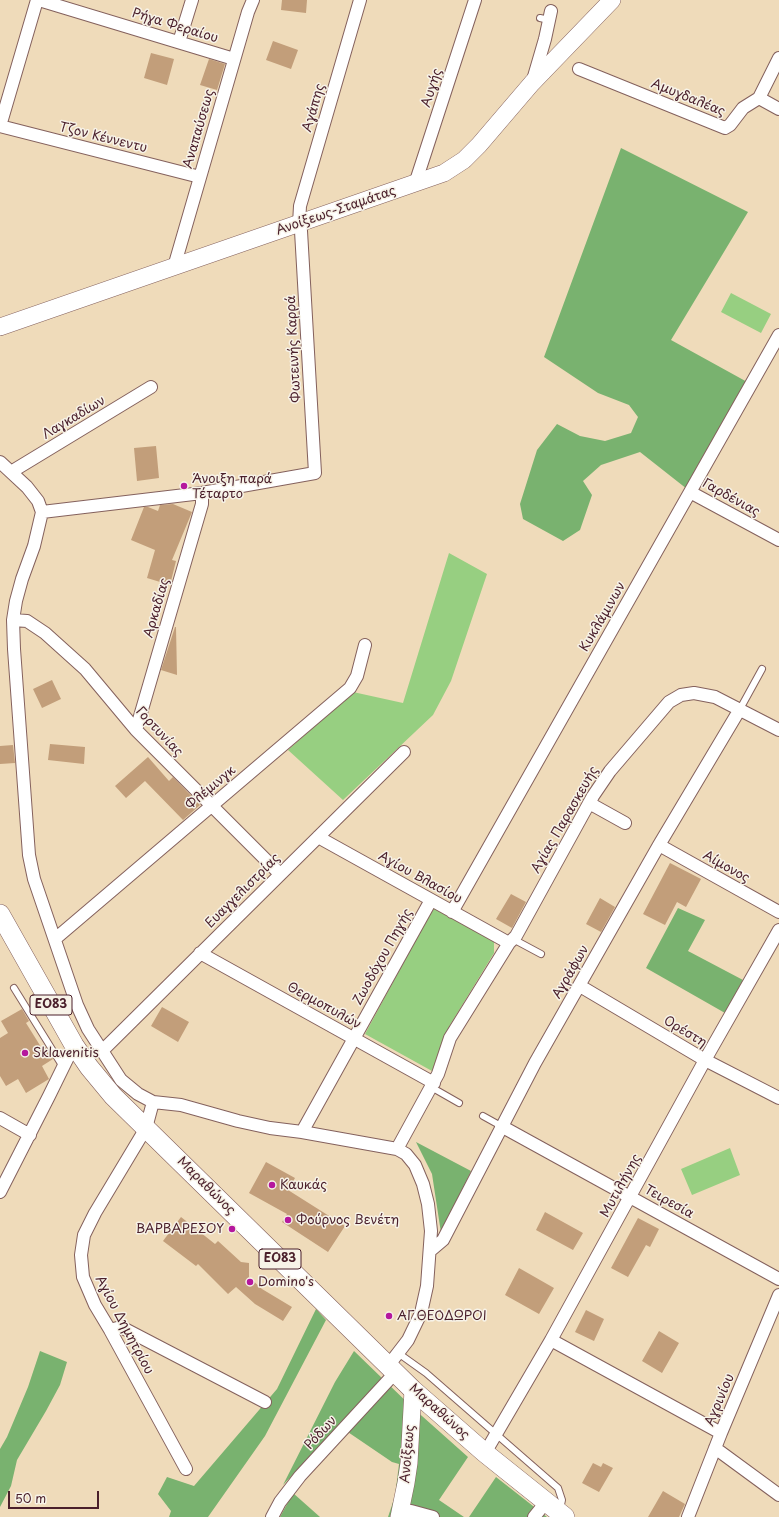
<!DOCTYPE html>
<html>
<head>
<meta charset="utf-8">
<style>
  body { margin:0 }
  #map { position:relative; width:779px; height:1517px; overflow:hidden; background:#efdbba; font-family:"Playpen Sans",sans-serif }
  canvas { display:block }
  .scale { position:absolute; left:8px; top:1491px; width:91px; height:18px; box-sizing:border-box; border:2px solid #4a1f2b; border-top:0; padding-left:5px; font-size:12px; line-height:14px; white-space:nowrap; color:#4a1f2b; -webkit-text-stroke:3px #f7f3e8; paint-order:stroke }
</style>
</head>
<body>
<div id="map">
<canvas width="779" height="1517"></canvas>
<div class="scale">50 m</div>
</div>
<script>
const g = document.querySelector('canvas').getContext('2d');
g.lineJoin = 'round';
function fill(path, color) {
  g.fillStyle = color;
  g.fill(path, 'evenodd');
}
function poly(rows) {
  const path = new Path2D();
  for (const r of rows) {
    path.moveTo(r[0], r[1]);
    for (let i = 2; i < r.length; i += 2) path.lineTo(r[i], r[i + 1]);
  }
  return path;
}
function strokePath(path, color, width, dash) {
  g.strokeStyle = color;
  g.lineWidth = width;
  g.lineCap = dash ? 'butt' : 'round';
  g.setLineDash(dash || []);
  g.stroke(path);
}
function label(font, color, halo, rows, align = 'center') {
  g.font = font + ' "Playpen Sans",sans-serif';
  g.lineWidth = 3;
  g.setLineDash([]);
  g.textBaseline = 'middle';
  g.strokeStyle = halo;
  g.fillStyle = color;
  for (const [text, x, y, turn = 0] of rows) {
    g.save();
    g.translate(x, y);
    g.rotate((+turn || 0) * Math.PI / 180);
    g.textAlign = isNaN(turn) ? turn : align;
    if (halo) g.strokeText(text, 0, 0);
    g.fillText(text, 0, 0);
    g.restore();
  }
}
const green = poly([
  [731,293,771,314,761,333,721,312],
  [449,553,487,574,451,681,433,715,343,800,288,750,353,692,403,703],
  [433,908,494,941,494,953,450,1025,432,1071,365,1034],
  [730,1148,740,1175,692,1195,681,1169]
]);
const forest = poly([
  [621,148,748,212,671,340,749,383,687,489,640,452,601,465,583,481,592,495,580,530,563,541,523,519,520,504,537,450,557,424,580,436,605,441,631,433,638,417,629,405,598,393,544,357],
  [678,908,705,920,688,951,743,980,725,1013,646,968],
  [416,1142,471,1171,441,1233,432,1174],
  [316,1309,326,1320,265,1436,208,1517,169,1517,171,1511,158,1494,167,1477,194,1486,277,1389],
  [40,1351,67,1362,60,1385,46,1411,17,1460,11,1486,0,1507,0,1449,7,1437,28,1387],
  [354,1351,413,1408,468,1457,439,1500,464,1517,388,1517,395,1496,399,1464,392,1462,339,1426,283,1485,335,1382],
  [496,1477,547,1517,469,1517],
  [293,1493,320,1517,280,1517]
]);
const building = poly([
  [282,0,307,0,306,13,281,10],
  [273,41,298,50,291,69,266,60],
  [151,53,174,59,167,85,144,78],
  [209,59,225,64,217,90,200,85],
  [156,446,159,478,137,481,134,448],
  [173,504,192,512,172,560,176,561,170,585,147,578,155,550,131,540,144,507,148,507,158,511,160,505],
  [175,627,176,627,177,675,161,670],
  [52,680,61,699,42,708,33,689],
  [50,744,85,747,84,764,48,760],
  [13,745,15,763,0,764,0,746],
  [148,757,169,781,173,777,200,805,183,820,145,781,126,798,115,786],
  [670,863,701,879,686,907,677,902,665,925,643,914],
  [511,894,526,902,512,928,496,919],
  [600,898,615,907,601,932,586,924],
  [162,1007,189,1022,178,1042,151,1026],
  [22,1009,29,1021,26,1023,41,1047,44,1045,53,1059,42,1066,49,1079,26,1093,18,1079,6,1086,0,1076,0,1038,8,1033,1,1021],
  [266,1162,295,1178,288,1190,345,1226,328,1252,282,1222,287,1214,249,1193],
  [545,1212,583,1233,573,1250,536,1230],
  [181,1217,215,1244,218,1241,241,1262,249,1263,249,1277,262,1289,292,1307,283,1321,255,1304,236,1287,228,1294,198,1264,196,1266,163,1241],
  [638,1218,659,1229,650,1247,646,1245,628,1277,611,1268],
  [519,1268,554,1288,539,1314,505,1295],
  [586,1310,604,1319,594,1341,575,1332],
  [659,1331,679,1343,662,1373,642,1361],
  [593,1463,601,1467,603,1463,613,1468,599,1492,582,1483],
  [663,1491,685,1504,679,1517,648,1517]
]);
const lane = poly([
  [540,18,549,20],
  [740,709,762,669],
  [513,939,541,954],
  [14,988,63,1067],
  [431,1087,459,1103],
  [483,1116,501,1126],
  [398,1353,426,1373,558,1488,562,1500,560,1509]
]);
const street = poly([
  [39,0,234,59],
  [179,42,192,0],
  [579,69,725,128,730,125,743,108,759,98,779,58],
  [533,80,545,39,551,11],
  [759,98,779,109],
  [0,126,200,177],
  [0,126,37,0],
  [415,184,475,0],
  [174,267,248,12,253,0],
  [0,462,27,487,38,501,42,512,34,546,22,579,16,601,13,620,14,649,29,855,34,879,77,1005,88,1029,121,1080,138,1094,153,1102,146,1128,95,1213,84,1235,81,1255,83,1277,95,1305,110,1330,186,1469],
  [11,472,151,387],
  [690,492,779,540],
  [42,512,202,493,315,473,301,231,299,224,300,206,360,0],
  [13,620,27,621,45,633,85,669,136,730,280,874],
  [136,730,202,504,202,493],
  [589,803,625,823],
  [318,837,509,943],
  [659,845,779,912],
  [452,912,779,335],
  [55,939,350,688,357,676,365,645],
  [200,953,434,1083],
  [580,986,705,1060,779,1098],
  [103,1050,404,752],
  [153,1102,181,1105,238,1121,270,1128,302,1132,397,1149,406,1154,415,1165,423,1184,428,1204,431,1231,427,1286,421,1313,408,1340,388,1366],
  [0,1118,30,1135],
  [501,1126,779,1279],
  [302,1132,431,900],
  [397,1149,438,1074,450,1038,509,943,516,936,593,796,610,771,669,702,681,695,694,693,715,697,779,730],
  [0,1192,49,1096,74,1045],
  [430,1251,443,1240,535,1063,659,845,740,709],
  [110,1330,121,1327,265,1402],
  [551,1340,721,1433],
  [715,1448,779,1495],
  [485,1453,551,1340,705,1060,779,930],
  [400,1512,411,1511,433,1517],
  [272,1517,280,1502,300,1476,395,1373],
  [534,1517,546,1502],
  [688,1517,721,1433,779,1295]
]);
const secondary = poly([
  [0,327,444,173,464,160,479,145,532,83,612,0],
  [399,1517,406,1483,409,1463,413,1390]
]);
const primary = poly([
  [0,914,74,1045,89,1067,113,1096,413,1390,485,1453,565,1517]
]);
const markers = [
  [184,486,4,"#b5179e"],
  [25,1053,4,"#b5179e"],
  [272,1185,4,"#b5179e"],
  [288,1220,4,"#b5179e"],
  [232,1229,4,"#b5179e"],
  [250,1282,4,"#b5179e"],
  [389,1316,4,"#b5179e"]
];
const shields = [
  [51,1005,42],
  [280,1259,42]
];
const shieldNames = [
  ["ΕΟ83",51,1005],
  ["ΕΟ83",280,1259]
];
const streetNames = [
  ["Ρήγα Φεραίου",175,26,17],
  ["Αυγής",432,88,-72],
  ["Αμυγδαλέας",688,98,22],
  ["Αγάπης",314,108,-74],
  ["Αναπαύσεως",199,129,-74],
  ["Τζον Κέννεντυ",103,138,14],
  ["Ανοίξεως-Σταμάτας",336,211,-19],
  ["Φωτεινής Καρρά",294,349,-93],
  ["Λαγκαδίων",74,418,-31],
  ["Γαρδένιας",731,498,29],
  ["Αρκαδίας",157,608,-74],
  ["Κυκλάμινων",603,617,-60],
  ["Γορτυνίας",159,732,47],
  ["Φλέμινγκ",211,788,-40],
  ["Αγίας Παρασκευής",565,820,-60],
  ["Αίμονος",726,867,29],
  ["Αγίου Βλασίου",420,878,29],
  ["Ευαγγελιστρίας",243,891,-45],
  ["Ζωοδόχου Πηγής",383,957,-61],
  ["Αγράφων",571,972,-60],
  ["Θερμοπυλών",324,1006,29],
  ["Ορέστη",685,1032,31],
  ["Μαραθώνος",206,1186,45],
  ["Μυτιλήνης",621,1186,-61],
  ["Τειρεσία",669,1202,29],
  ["Αγίου Δημητρίου",124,1325,62],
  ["Αγρινίου",720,1400,-67],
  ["Μαραθώνος",439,1412,42],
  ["Ρόδων",321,1433,-47],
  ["Ανοίξεως",408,1454,-85]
];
const poiNames = [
  ["Άνοιξη παρά",192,479],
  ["Τέταρτο",192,494],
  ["Sklavenitis",33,1053],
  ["Καυκάς",280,1185],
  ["Φούρνος Βενέτη",296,1220],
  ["ΒΑΡΒΑΡΕΣΟΥ",224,1229,"right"],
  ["Domino's",258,1282],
  ["ΑΓ.ΘΕΟΔΩΡΟΙ",397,1316]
];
fill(green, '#97cf81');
fill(forest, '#79b26f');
fill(building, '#c29e7a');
strokePath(lane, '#84615d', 8);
strokePath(street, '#84615d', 14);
strokePath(secondary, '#84615d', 18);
strokePath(primary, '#84615d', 20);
strokePath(lane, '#fff', 6);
strokePath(street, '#fff', 12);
strokePath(secondary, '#fff', 17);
strokePath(primary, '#fff', 19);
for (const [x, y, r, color] of markers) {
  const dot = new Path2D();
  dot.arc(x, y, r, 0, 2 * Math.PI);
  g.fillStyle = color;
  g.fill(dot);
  strokePath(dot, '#f7f3e8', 1.5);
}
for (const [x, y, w] of shields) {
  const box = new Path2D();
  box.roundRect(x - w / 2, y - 10, w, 20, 3);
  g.fillStyle = '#f7f3e8';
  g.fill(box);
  strokePath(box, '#4a1f2b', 1);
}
label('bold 12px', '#4a1f2b', null, shieldNames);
label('13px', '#4a1f2b', '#f7f3e8', streetNames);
label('13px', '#4a1f2b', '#f7f3e8', poiNames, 'left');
</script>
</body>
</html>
